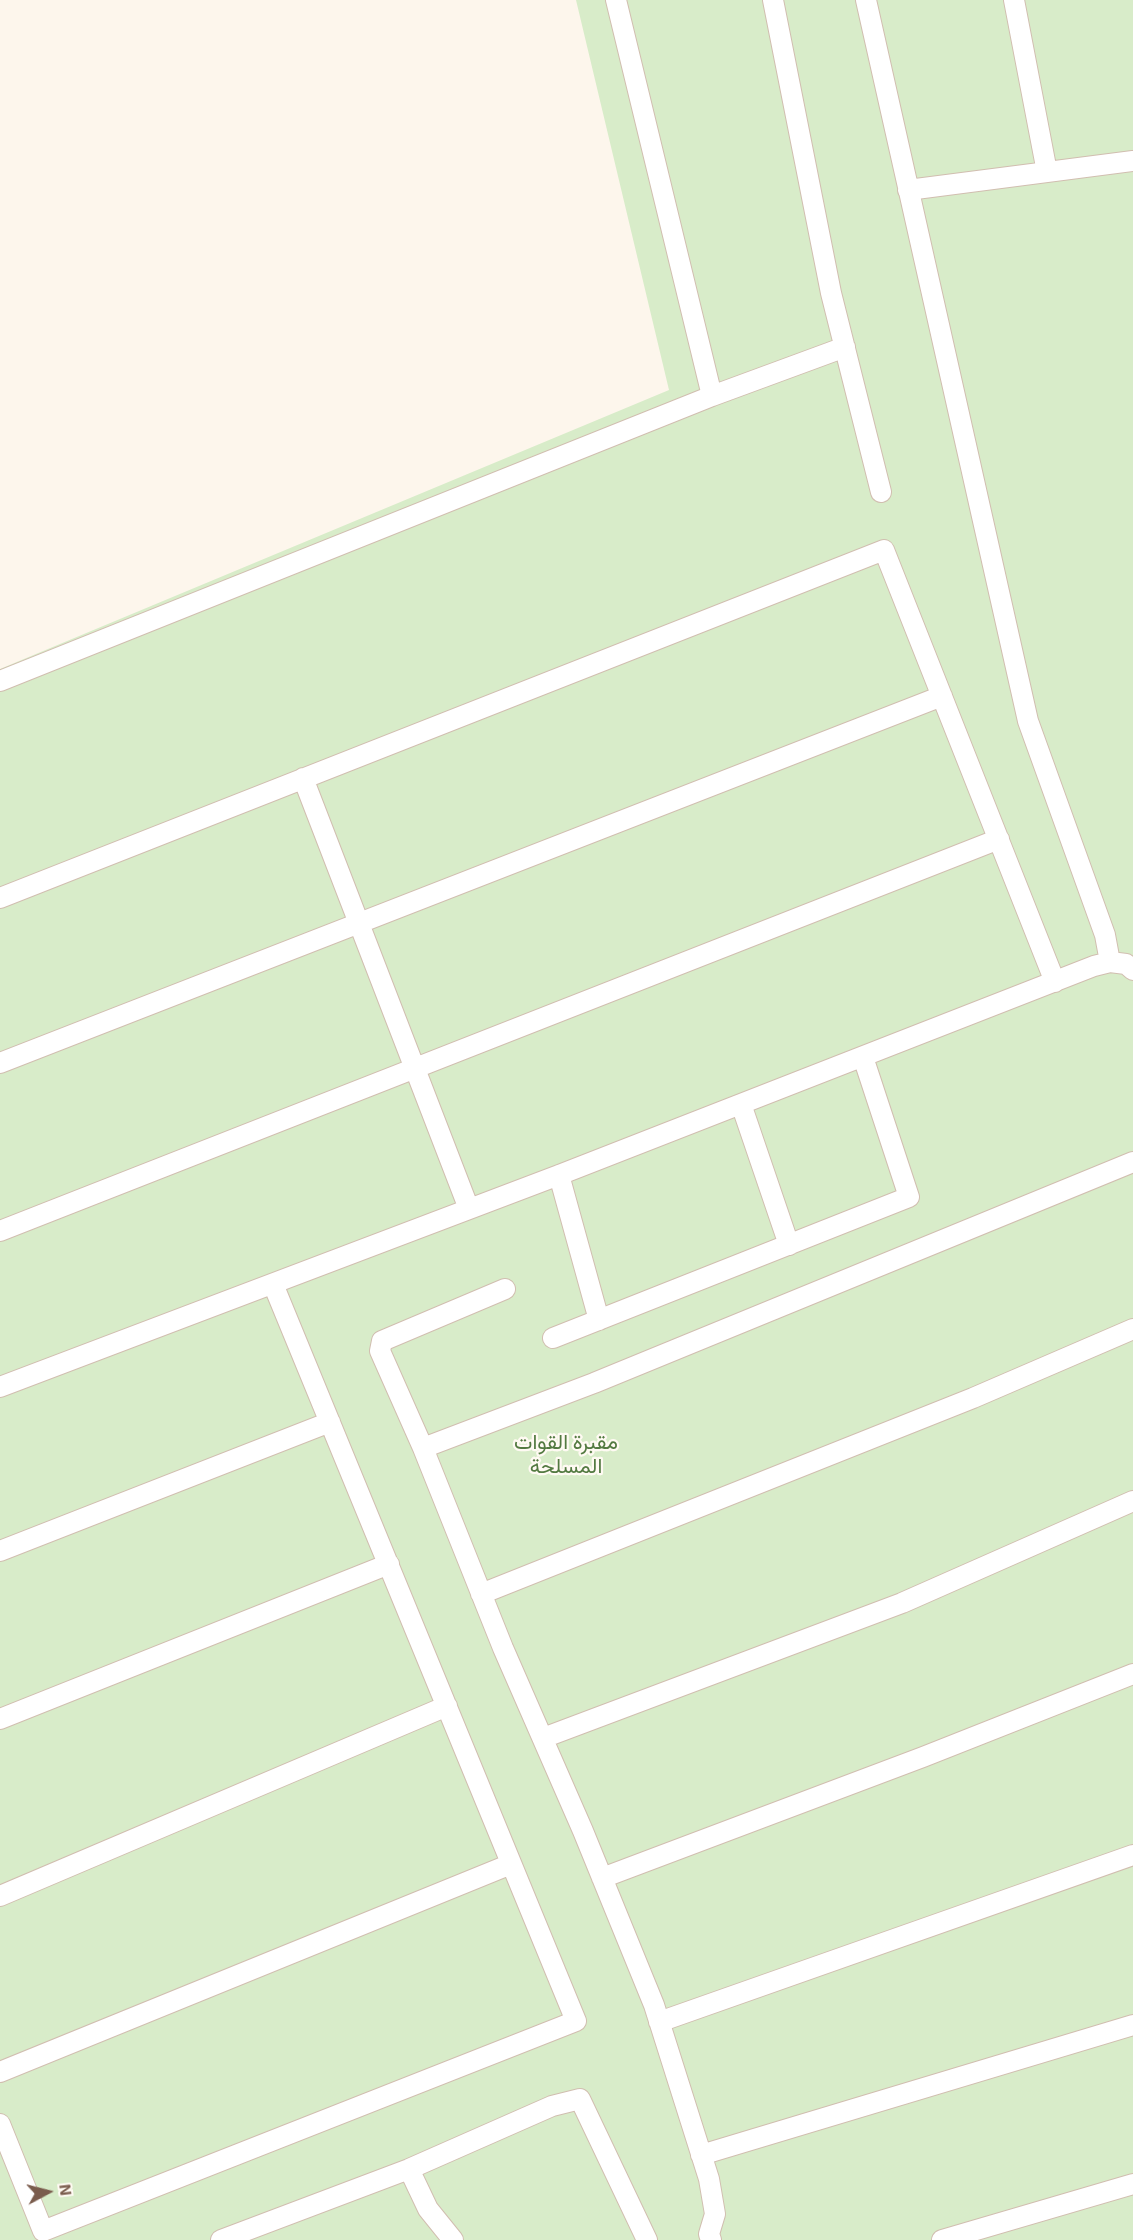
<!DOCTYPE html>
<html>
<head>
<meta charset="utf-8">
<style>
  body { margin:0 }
  #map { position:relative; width:1133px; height:2240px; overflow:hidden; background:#fdf6ec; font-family:"Exo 2",sans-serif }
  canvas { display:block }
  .north { position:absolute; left:18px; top:2162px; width:60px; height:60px; -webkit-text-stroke:4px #fffaf3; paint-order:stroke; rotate:83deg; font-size:16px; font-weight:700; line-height:24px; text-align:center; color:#7a5c4d }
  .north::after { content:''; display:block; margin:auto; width:21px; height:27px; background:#7a5c4d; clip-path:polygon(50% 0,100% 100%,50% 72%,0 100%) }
</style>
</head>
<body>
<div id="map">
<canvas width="1133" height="2240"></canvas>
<div class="north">N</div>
</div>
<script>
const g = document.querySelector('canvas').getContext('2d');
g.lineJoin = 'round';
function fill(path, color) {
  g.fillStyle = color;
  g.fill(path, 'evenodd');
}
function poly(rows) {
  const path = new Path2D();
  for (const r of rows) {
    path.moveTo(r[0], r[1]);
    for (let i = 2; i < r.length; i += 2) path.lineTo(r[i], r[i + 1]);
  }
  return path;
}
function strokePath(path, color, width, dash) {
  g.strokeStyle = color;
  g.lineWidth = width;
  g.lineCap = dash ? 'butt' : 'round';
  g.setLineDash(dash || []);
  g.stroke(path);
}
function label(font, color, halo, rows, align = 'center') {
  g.font = font + ' "Exo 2",Vazirmatn,sans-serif';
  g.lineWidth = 4.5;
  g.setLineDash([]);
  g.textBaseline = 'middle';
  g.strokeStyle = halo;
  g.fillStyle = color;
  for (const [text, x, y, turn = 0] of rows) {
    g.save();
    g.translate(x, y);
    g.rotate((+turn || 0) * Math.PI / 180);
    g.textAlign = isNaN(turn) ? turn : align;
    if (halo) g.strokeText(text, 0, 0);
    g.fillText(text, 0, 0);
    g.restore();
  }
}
const green = poly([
  [576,0,1133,0,1133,2240,0,2240,0,669,669,390]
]);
const service = poly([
  [773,0,831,293,881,492],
  [866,0,1028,721,1105,935,1110,962],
  [1014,0,1047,172],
  [908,190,1133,161],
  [712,396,845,347],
  [0,681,712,396,616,0],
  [303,778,469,1209],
  [0,898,884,550,1055,982],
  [0,1063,942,696],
  [741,1104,789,1245],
  [559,1175,599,1320],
  [0,1231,999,839],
  [505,1289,382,1341,380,1351,423,1448,503,1648,583,1831,654,2005,709,2179,715,2214,709,2234,711,2240],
  [553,1338,909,1197,863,1057],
  [0,1387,559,1175,1094,966,1110,962,1126,964,1133,970],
  [423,1448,594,1383,1133,1162],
  [0,1551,330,1422],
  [481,1594,973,1398,1133,1329],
  [0,1719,389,1564],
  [543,1738,902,1603,1133,1501],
  [602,1878,923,1757,1133,1674],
  [0,1896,447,1706],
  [659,2022,1133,1855],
  [0,2072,511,1864],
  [0,2124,43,2231,576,2021,273,1284],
  [701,2155,1133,2025],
  [221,2240,409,2169],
  [453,2240,428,2209,409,2169,552,2106,580,2099,647,2240],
  [942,2240,1133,2184]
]);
const parkNames = [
  ["مقبرة القوات",566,1442],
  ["المسلحة",566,1466]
];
fill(green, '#d8ecc9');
strokePath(service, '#d1beb0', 22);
strokePath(service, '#fff', 20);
label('21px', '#537a41', '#fffaf3', parkNames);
</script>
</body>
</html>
